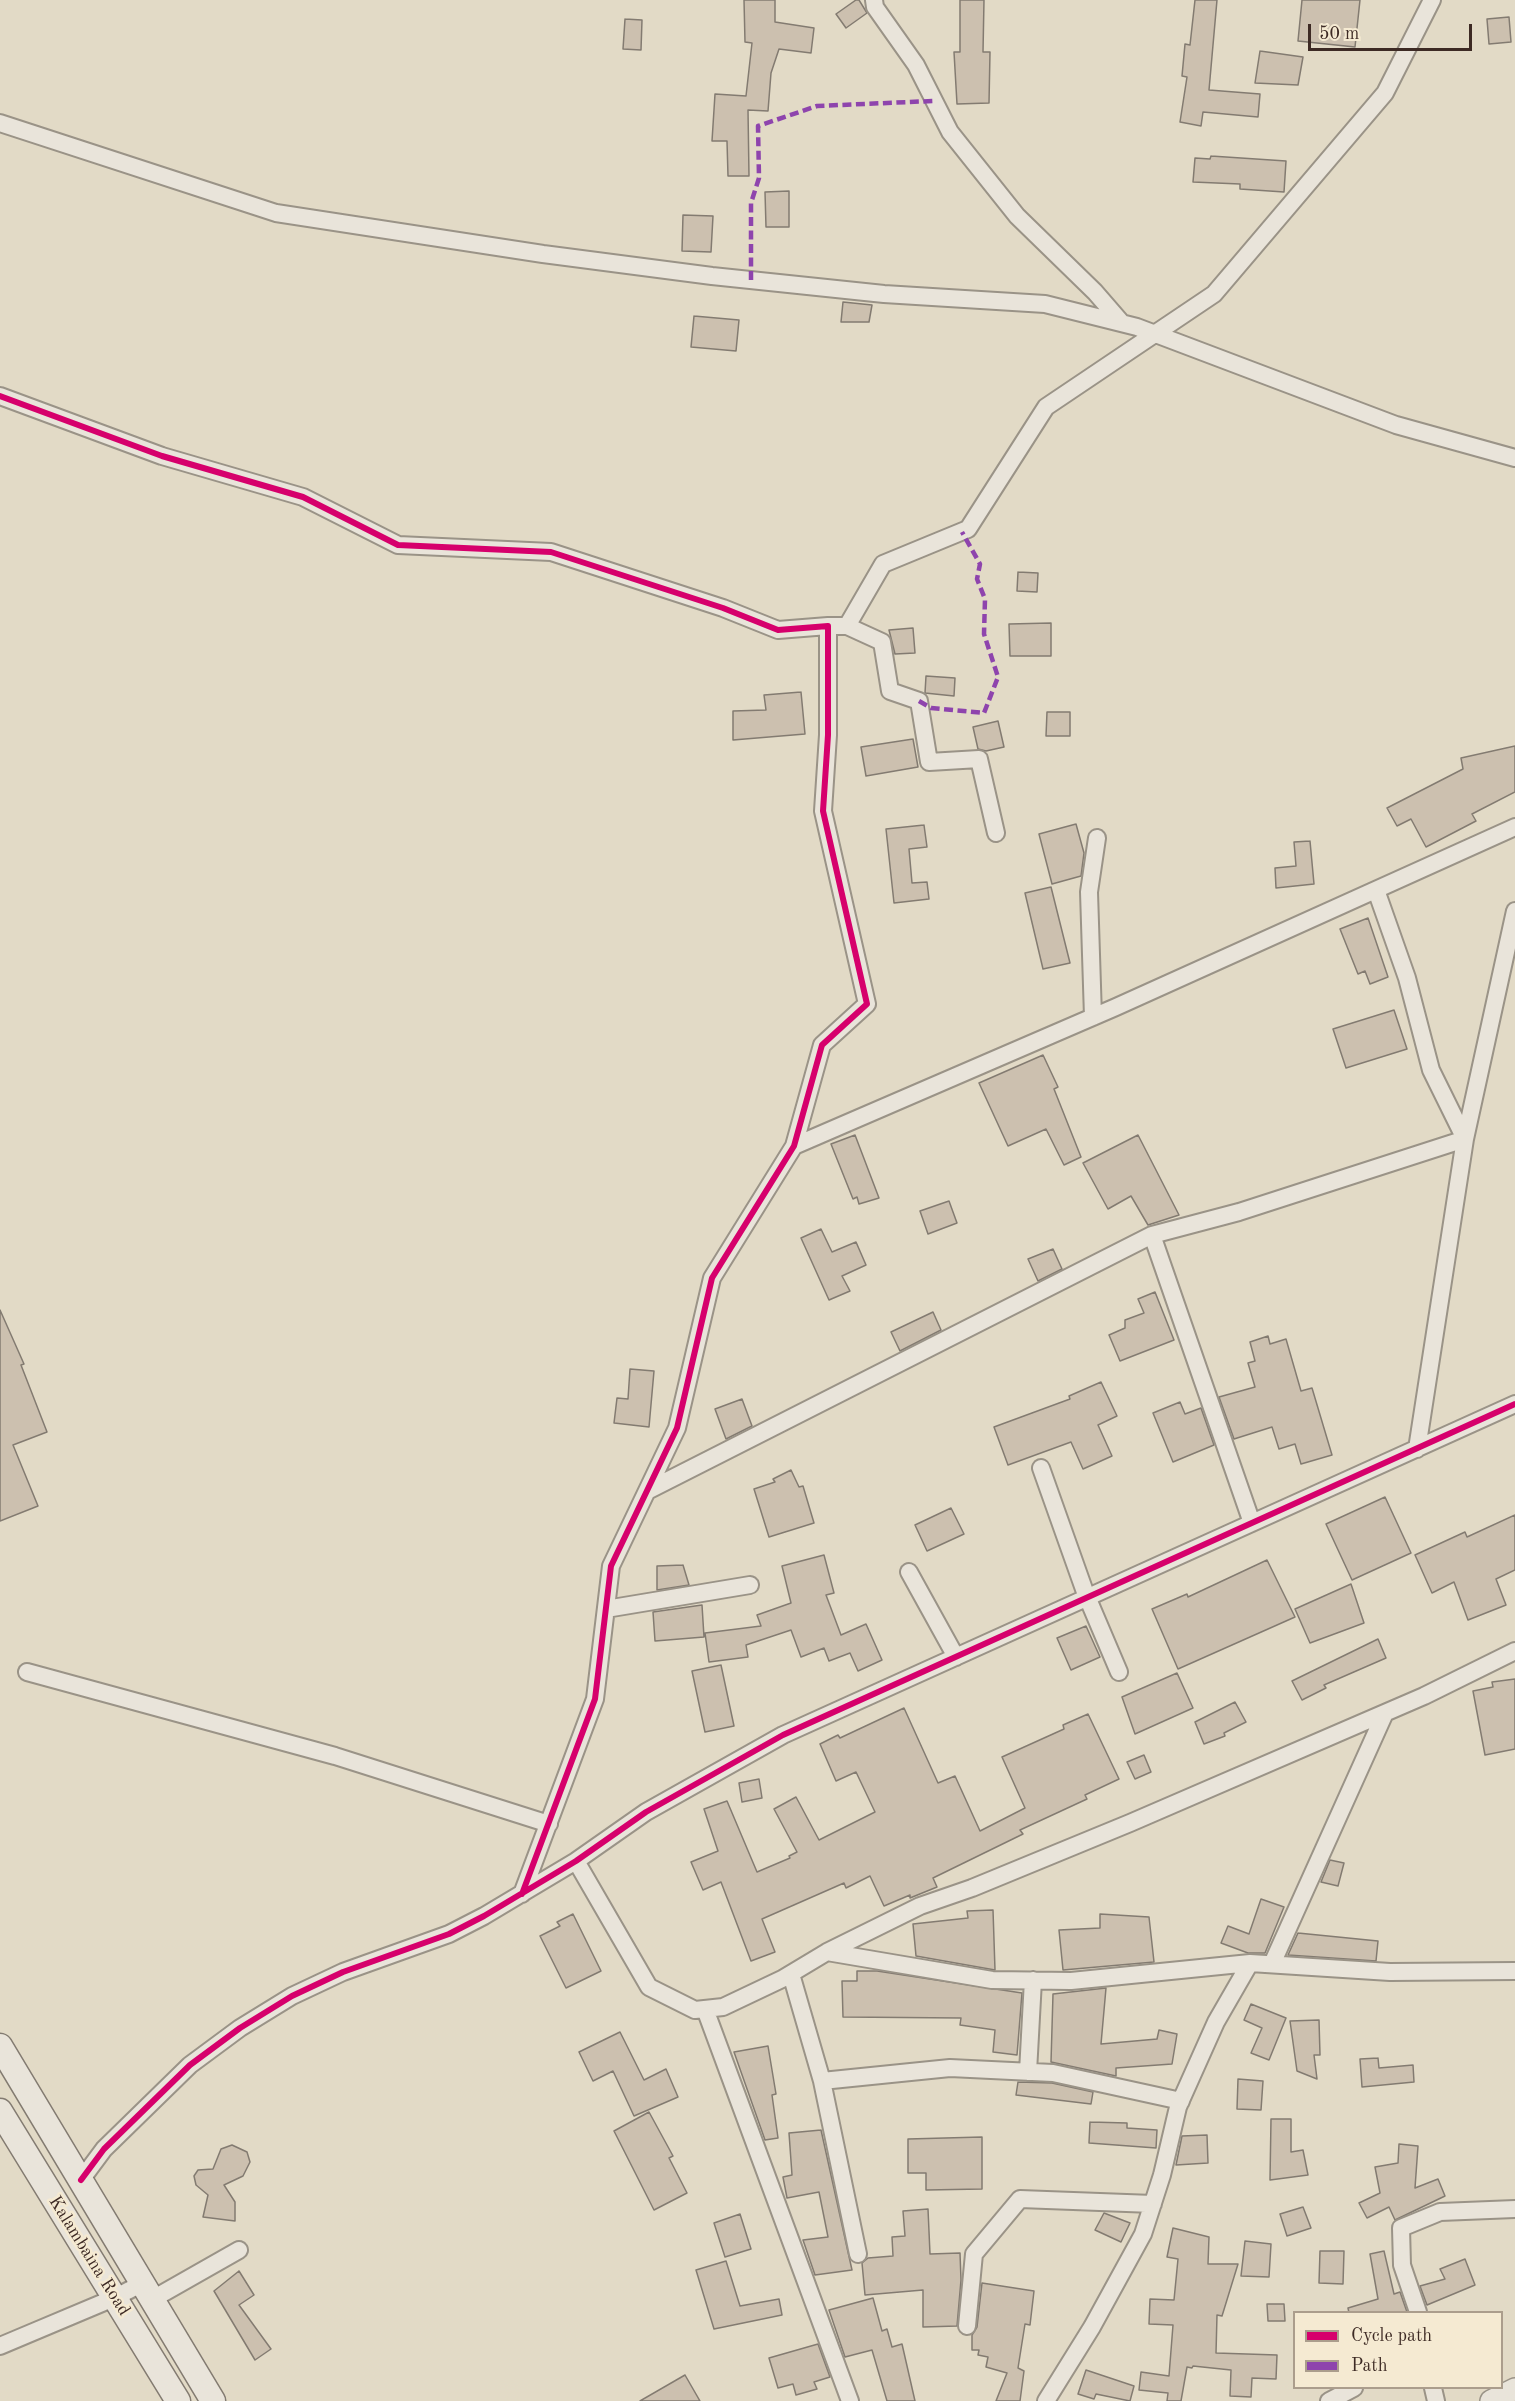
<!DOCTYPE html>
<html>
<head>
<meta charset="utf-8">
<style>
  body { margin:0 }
  #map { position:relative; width:1515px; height:2401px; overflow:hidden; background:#e2dac6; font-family:"Old Standard TT",serif }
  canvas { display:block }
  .legend { position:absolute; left:1293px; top:2311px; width:210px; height:78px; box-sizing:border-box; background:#f5ead2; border:2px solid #ab9d8c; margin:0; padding:8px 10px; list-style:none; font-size:18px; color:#3d2a24 }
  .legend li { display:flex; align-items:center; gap:12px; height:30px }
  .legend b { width:30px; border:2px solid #ab9d8c }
  .scale { position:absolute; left:1308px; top:24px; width:164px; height:27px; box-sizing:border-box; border:3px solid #3d2a24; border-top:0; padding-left:8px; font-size:18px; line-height:21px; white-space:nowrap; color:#3d2a24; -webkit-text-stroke:4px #f5ead2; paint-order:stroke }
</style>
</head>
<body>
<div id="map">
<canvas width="1515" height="2401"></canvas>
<ul class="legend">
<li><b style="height:8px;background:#d6006c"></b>Cycle path</li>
<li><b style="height:8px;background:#8e44ad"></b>Path</li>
</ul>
<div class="scale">50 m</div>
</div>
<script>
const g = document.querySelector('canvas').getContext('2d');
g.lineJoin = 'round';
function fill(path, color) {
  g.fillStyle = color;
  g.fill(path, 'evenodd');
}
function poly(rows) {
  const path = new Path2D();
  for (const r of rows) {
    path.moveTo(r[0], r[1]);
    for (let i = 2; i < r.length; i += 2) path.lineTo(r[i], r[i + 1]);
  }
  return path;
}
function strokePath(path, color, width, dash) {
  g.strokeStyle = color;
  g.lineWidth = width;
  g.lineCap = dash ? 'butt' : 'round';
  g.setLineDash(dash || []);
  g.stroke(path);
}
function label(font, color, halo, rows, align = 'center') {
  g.font = font + ' "Old Standard TT",serif';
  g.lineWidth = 5;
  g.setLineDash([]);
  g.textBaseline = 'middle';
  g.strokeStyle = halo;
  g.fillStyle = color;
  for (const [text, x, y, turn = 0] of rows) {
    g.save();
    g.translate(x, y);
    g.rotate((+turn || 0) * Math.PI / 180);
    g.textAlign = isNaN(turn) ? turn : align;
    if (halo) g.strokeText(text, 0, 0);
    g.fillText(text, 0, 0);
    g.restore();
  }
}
const building = poly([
  [744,0,775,0,775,22,814,28,811,53,779,49,771,73,768,111,748,110,749,176,728,176,727,141,712,141,715,94,746,96,752,43,745,42,744,0],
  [856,0,859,0,867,13,846,28,836,14,856,0],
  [960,0,984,0,983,52,990,52,989,103,957,104,954,52,960,52,960,0],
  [1195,0,1217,0,1209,90,1260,94,1258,117,1203,112,1201,126,1180,122,1187,77,1182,76,1185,44,1190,45,1195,0],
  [1302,0,1360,0,1355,47,1298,41,1302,0],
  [1509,17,1511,42,1489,44,1487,19,1509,17],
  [625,19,642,20,641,50,623,49,625,19],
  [1260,51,1303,57,1298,85,1255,83,1260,51],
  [1211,156,1286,161,1284,192,1240,189,1240,184,1193,182,1195,158,1210,159,1211,156],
  [789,191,789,227,766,227,765,192,789,191],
  [683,215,713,216,711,252,682,251,683,215],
  [843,302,872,305,869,322,841,322,843,302],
  [694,316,739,320,736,351,691,347,694,316],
  [1018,572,1038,573,1037,592,1017,591,1018,572],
  [1051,623,1051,656,1010,656,1009,624,1051,623],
  [913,628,915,653,895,654,889,630,913,628],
  [926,676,955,678,954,696,925,693,926,676],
  [801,692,805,734,733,740,733,711,766,710,764,695,801,692],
  [1047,712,1070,712,1070,736,1046,736,1047,712],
  [998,721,1004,747,986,751,978,749,973,727,998,721],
  [913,739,918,767,866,776,861,747,913,739],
  [1515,746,1515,792,1472,814,1476,821,1426,847,1411,819,1397,826,1387,808,1463,769,1461,758,1515,746],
  [1076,824,1084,853,1081,876,1052,884,1039,834,1076,824],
  [924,825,927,847,909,849,912,883,927,882,929,899,894,903,886,829,924,825],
  [1310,841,1314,884,1276,888,1275,868,1296,866,1294,842,1310,841],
  [1051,887,1070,963,1043,969,1025,893,1051,887],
  [1368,918,1388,977,1370,984,1365,971,1358,974,1340,929,1368,918],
  [1394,1010,1407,1049,1346,1068,1333,1029,1394,1010],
  [1043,1055,1058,1087,1054,1089,1081,1157,1064,1165,1046,1129,1008,1146,979,1083,1043,1055],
  [855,1135,879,1198,859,1204,857,1197,853,1199,831,1144,855,1135],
  [1138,1135,1179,1215,1148,1225,1131,1196,1108,1209,1083,1163,1138,1135],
  [949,1201,957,1223,928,1234,920,1211,949,1201],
  [821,1229,832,1252,856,1242,866,1265,842,1276,850,1291,829,1300,801,1238,821,1229],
  [1053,1249,1062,1269,1038,1281,1028,1259,1053,1249],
  [1155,1292,1174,1340,1120,1361,1109,1335,1125,1328,1125,1320,1144,1313,1138,1299,1155,1292],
  [0,1310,24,1364,21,1365,47,1432,13,1445,38,1506,0,1521,0,1310],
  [933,1312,941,1330,900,1351,891,1332,933,1312],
  [1268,1336,1270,1344,1286,1339,1301,1391,1312,1388,1332,1455,1301,1464,1295,1444,1279,1449,1272,1427,1234,1439,1219,1397,1255,1387,1248,1363,1255,1361,1250,1342,1268,1336],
  [630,1369,654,1371,649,1427,614,1423,617,1398,628,1399,630,1369],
  [1101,1382,1117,1416,1098,1425,1112,1456,1083,1469,1071,1442,1008,1465,994,1427,1070,1399,1069,1396,1101,1382],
  [742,1399,752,1426,726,1439,715,1409,742,1399],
  [1180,1402,1185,1414,1201,1408,1214,1445,1173,1462,1153,1413,1180,1402],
  [791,1470,799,1487,803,1486,814,1523,769,1537,754,1489,775,1482,773,1479,791,1470],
  [1385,1497,1411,1553,1352,1580,1326,1524,1385,1497],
  [951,1508,964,1534,927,1551,915,1525,951,1508],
  [1515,1515,1515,1570,1496,1579,1506,1605,1468,1620,1454,1582,1432,1593,1415,1555,1465,1532,1467,1537,1515,1515],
  [824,1555,834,1593,826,1595,841,1635,866,1624,882,1660,858,1671,850,1653,829,1661,824,1648,801,1657,791,1630,746,1645,748,1657,709,1662,705,1633,761,1626,757,1615,791,1603,782,1566,824,1555],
  [1267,1560,1295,1617,1178,1669,1152,1609,1187,1594,1188,1597,1267,1560],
  [683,1565,689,1585,657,1590,657,1566,683,1565],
  [1351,1584,1364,1623,1310,1643,1295,1609,1351,1584],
  [702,1605,704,1637,655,1641,653,1612,702,1605],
  [1086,1626,1100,1657,1071,1670,1057,1638,1086,1626],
  [1378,1639,1386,1658,1324,1685,1326,1688,1302,1700,1292,1681,1378,1639],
  [721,1665,734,1726,705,1732,692,1671,721,1665],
  [1177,1673,1193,1708,1135,1734,1122,1697,1177,1673],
  [1515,1679,1515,1749,1485,1755,1473,1691,1493,1687,1492,1682,1515,1679],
  [1235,1702,1246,1722,1224,1733,1225,1736,1204,1744,1195,1722,1235,1702],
  [904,1708,938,1783,955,1776,980,1831,1025,1808,1002,1757,1064,1729,1063,1725,1088,1714,1119,1779,1085,1795,1087,1799,1020,1830,1023,1834,933,1878,937,1887,910,1898,910,1895,884,1906,870,1876,846,1888,844,1883,762,1919,775,1952,751,1961,721,1882,703,1890,691,1862,718,1851,704,1809,727,1801,757,1872,790,1858,789,1856,797,1852,774,1809,796,1797,819,1840,875,1812,856,1772,836,1781,820,1744,838,1735,840,1738,904,1708],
  [1144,1755,1151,1772,1135,1779,1127,1762,1144,1755],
  [759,1779,762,1798,742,1802,739,1783,759,1779],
  [1330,1860,1344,1863,1338,1886,1321,1882,1330,1860],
  [1261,1899,1284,1907,1265,1953,1248,1953,1221,1943,1228,1926,1249,1934,1261,1899],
  [993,1910,995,1970,916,1956,913,1924,968,1918,967,1911,993,1910],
  [573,1914,601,1971,566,1988,540,1936,560,1926,557,1922,573,1914],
  [1100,1914,1149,1917,1154,1962,1063,1970,1059,1930,1100,1928,1100,1914],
  [1298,1933,1378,1941,1376,1961,1288,1955,1298,1933],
  [857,1971,877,1971,1022,1993,1017,2055,993,2052,995,2030,960,2025,961,2018,843,2017,842,1981,857,1981,857,1971],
  [1106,1988,1101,2044,1157,2039,1159,2030,1177,2034,1172,2064,1116,2068,1116,2076,1051,2062,1053,1994,1106,1988],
  [1251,2004,1286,2018,1269,2060,1251,2053,1262,2028,1244,2020,1251,2004],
  [1319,2020,1320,2055,1314,2055,1317,2079,1297,2071,1290,2021,1319,2020],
  [620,2032,644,2080,666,2069,678,2097,634,2116,613,2071,593,2081,579,2052,620,2032],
  [768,2046,776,2094,772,2095,778,2138,765,2140,734,2052,768,2046],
  [1378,2058,1379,2068,1413,2065,1414,2082,1362,2087,1360,2059,1378,2058],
  [1238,2079,1263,2081,1261,2110,1237,2109,1238,2079],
  [1018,2082,1052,2083,1093,2092,1091,2104,1016,2095,1018,2082],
  [649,2112,673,2156,669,2158,687,2193,654,2210,614,2131,649,2112],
  [1271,2119,1291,2119,1291,2152,1303,2150,1308,2175,1270,2180,1271,2119],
  [1090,2122,1127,2123,1127,2128,1157,2130,1156,2148,1089,2143,1090,2122],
  [821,2130,852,2270,815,2275,803,2240,828,2237,819,2192,787,2198,783,2177,792,2175,789,2133,821,2130],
  [1207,2135,1208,2163,1176,2165,1182,2136,1207,2135],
  [982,2137,982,2189,926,2190,926,2173,908,2173,908,2139,982,2137],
  [1399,2144,1418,2146,1415,2188,1438,2179,1445,2196,1395,2220,1389,2207,1367,2218,1359,2203,1380,2193,1375,2167,1398,2163,1399,2144],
  [232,2145,247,2152,250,2162,243,2176,224,2185,235,2202,235,2221,203,2217,208,2195,196,2185,194,2176,198,2170,213,2169,221,2149,232,2145],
  [1303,2207,1311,2228,1287,2236,1280,2214,1303,2207],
  [928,2209,930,2254,960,2253,961,2280,957,2326,923,2327,923,2290,865,2295,862,2263,868,2258,893,2256,892,2237,905,2236,903,2211,928,2209],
  [1104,2213,1130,2223,1121,2242,1095,2230,1104,2213],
  [740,2214,751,2249,725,2257,714,2223,740,2214],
  [1173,2228,1209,2237,1208,2264,1238,2264,1222,2316,1217,2315,1216,2353,1277,2355,1276,2379,1252,2378,1251,2397,1230,2396,1231,2370,1193,2366,1192,2368,1187,2367,1181,2401,1167,2401,1168,2393,1139,2390,1141,2372,1169,2376,1173,2325,1149,2324,1150,2299,1174,2300,1178,2259,1167,2257,1173,2228],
  [1245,2241,1271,2244,1269,2277,1241,2276,1245,2241],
  [1320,2251,1344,2251,1343,2284,1319,2283,1320,2251],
  [1384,2251,1394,2294,1400,2292,1407,2312,1349,2313,1348,2308,1378,2299,1370,2254,1384,2251],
  [1465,2259,1475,2285,1427,2305,1420,2286,1445,2279,1440,2269,1465,2259],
  [726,2261,740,2306,779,2299,782,2315,714,2329,696,2270,726,2261],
  [239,2271,254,2295,239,2305,271,2349,255,2360,214,2291,239,2271],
  [982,2283,1034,2291,1030,2325,1025,2324,1018,2368,1024,2371,1020,2401,996,2401,1007,2373,986,2367,988,2357,978,2355,979,2350,972,2350,972,2335,977,2327,982,2283],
  [873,2298,882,2331,887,2329,892,2347,902,2344,915,2401,887,2401,872,2350,845,2357,829,2310,873,2298],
  [1267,2304,1284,2304,1285,2321,1268,2321,1267,2304],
  [818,2344,830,2377,814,2382,817,2389,796,2395,793,2384,778,2388,769,2358,818,2344],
  [1086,2370,1134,2386,1130,2401,1096,2394,1094,2399,1078,2394,1086,2370],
  [685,2375,700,2401,640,2401,685,2375]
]);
const minor = poly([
  [874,0,875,7,916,65,950,132,1017,216,1095,292,1121,322],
  [0,123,276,213,543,254,712,276,884,294,1045,304,1137,327,1396,425,1515,458],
  [0,396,162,456,303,497,398,545,551,552,723,608,778,630,828,626,828,735,823,811,867,1004,822,1045,794,1146,712,1278,677,1428,611,1566,595,1699,522,1894],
  [828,626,847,626,883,564,968,529,1046,407,1214,294,1385,93,1432,0],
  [847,626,882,642,890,691,919,701,929,762,979,759,996,833],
  [1093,1017,1089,892,1097,838],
  [794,1146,1116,1007,1515,827],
  [1152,1235,1239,1212,1465,1139,1431,1070,1407,978,1376,890],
  [1417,1449,1465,1139,1515,911],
  [1041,1468,1085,1592,1119,1672],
  [647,1491,1152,1235,1252,1523],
  [909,1572,956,1657],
  [606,1609,750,1585],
  [27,1672,335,1756,549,1824],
  [576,1861,649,1987,695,2010,723,2007,782,1979,827,1952,920,1906,972,1888,1130,1823,1424,1696,1515,1651],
  [827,1952,992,1980,1071,1981,1250,1963,1390,1972,1515,1971],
  [1272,1964,1385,1713],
  [791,1974,822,2081,950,2068,1053,2073,1181,2101],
  [705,2009,850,2401],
  [1028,2072,1033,1980],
  [822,2081,858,2254],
  [81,2180,104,2149,190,2065,240,2028,292,1996,343,1972,449,1934,484,1916,576,1861,646,1812,783,1735,1515,1404],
  [151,2300,239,2250],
  [1418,2312,1402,2265,1401,2228,1440,2212,1515,2209],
  [967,2326,974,2254,1020,2199,1153,2204],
  [0,2346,114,2298,141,2284],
  [1433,2388,1436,2401],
  [1046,2401,1092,2327,1143,2234,1162,2175,1178,2107,1216,2022,1250,1963],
  [1329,2401,1354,2388]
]);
const tertiary = poly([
  [1491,2401,1515,2389]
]);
const secondary = poly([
  [0,2046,213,2401],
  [0,2111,178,2401]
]);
const quiet = poly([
  [751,280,751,203,759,178,758,126,817,106,933,101],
  [919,701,931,708,984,713,998,677,984,634,985,599,977,579,980,564,962,532]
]);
const cycleway = poly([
  [0,396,162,456,303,497,398,545,551,552,723,608,778,630,828,626,828,735,823,811,867,1004,822,1045,794,1146,712,1278,677,1428,611,1566,595,1699,522,1894],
  [81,2180,104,2149,190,2065,240,2028,292,1996,343,1972,449,1934,484,1916,576,1861,646,1812,783,1735,1515,1404]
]);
const streetNames = [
  ["Kalambaina Road",89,2256,58]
];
fill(building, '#ccc0af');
strokePath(building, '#837b71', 1.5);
strokePath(minor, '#9a9387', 20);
strokePath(tertiary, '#9a9387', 24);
strokePath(secondary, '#837b71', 27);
strokePath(minor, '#e9e4da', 16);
strokePath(tertiary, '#e9e4da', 21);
strokePath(secondary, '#e9e4da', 24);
strokePath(quiet, '#8e44ad', 4.5, [9, 4.5]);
strokePath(cycleway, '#d6006c', 6);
label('18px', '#3d2a24', '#f5ead2', streetNames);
</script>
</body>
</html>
